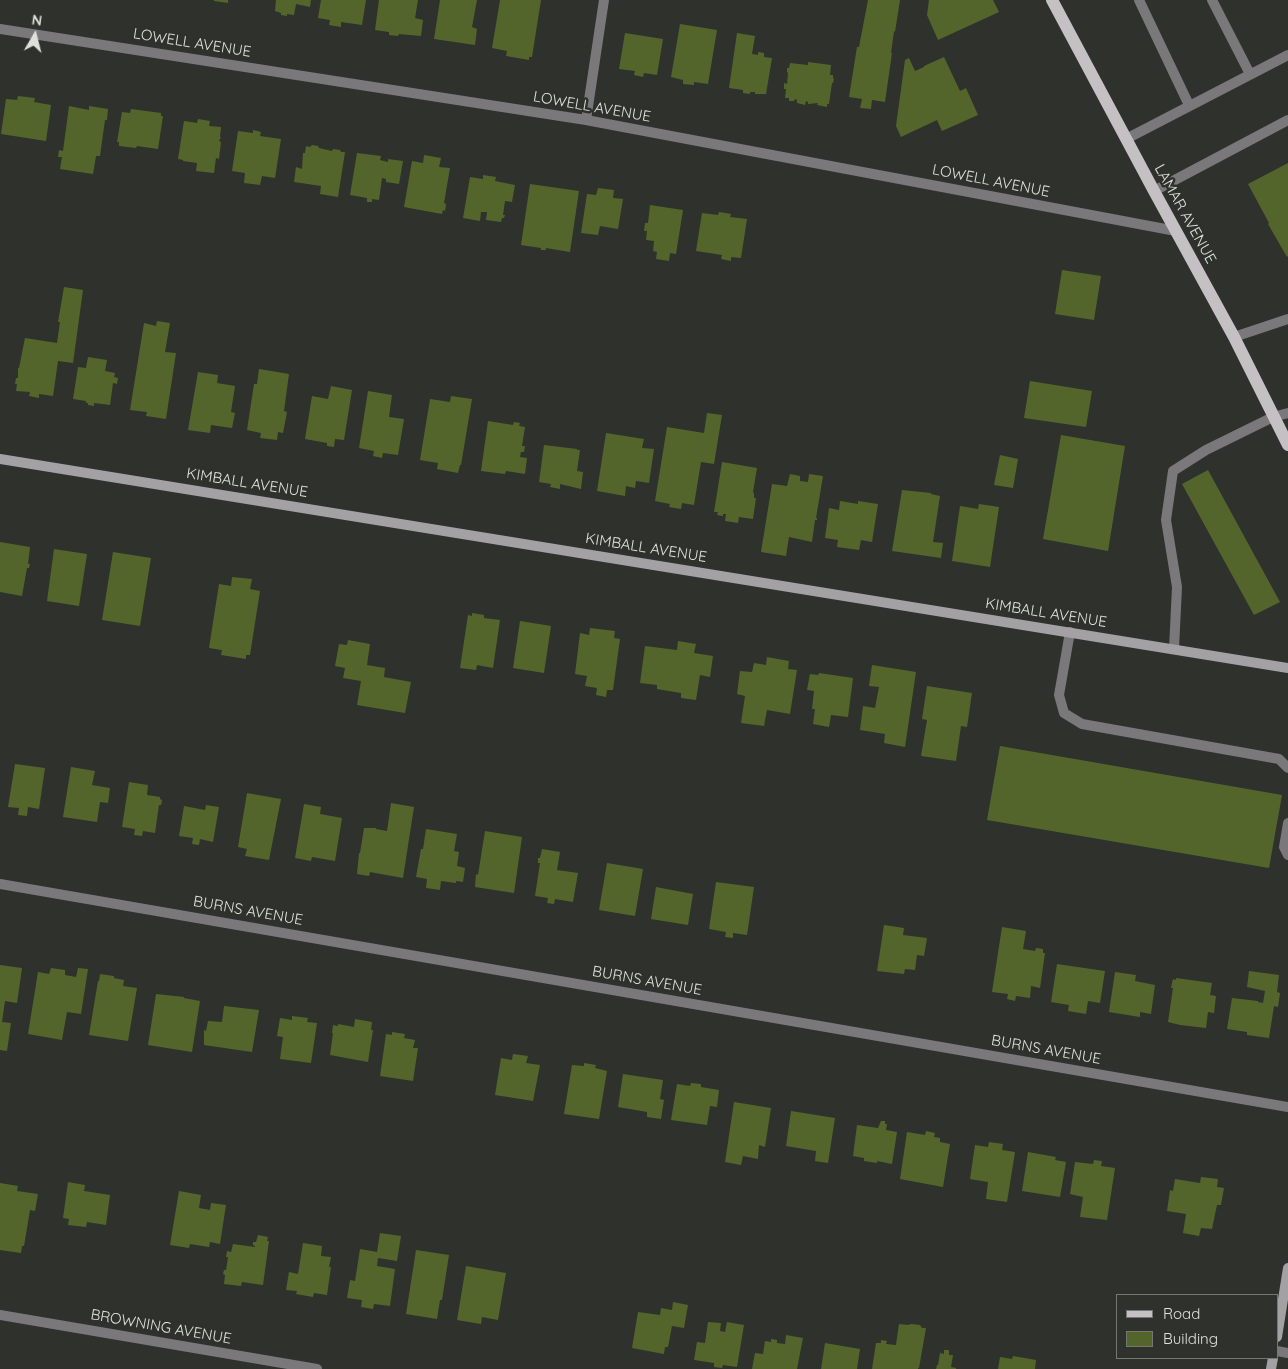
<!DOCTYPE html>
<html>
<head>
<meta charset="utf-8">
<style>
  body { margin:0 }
  #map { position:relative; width:1288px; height:1369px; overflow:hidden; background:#2f312c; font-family:Quicksand,sans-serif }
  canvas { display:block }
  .legend { position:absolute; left:1116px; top:1294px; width:162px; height:65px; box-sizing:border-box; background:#2f312c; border:1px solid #757772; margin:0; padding:6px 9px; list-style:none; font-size:15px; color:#dee0dc }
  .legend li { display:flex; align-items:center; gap:10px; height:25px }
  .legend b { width:25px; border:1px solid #757772 }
  .north { position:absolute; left:10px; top:10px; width:50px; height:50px; -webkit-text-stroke:4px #2f312c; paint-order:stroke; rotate:8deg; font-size:14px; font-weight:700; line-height:20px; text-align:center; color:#dee0dc }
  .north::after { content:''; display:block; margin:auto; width:18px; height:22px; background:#dee0dc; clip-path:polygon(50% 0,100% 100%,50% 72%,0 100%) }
</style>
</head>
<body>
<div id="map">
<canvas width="1288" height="1369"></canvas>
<ul class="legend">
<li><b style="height:6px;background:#c4c0c4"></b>Road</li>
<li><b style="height:14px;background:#54652c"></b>Building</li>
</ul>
<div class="north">N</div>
</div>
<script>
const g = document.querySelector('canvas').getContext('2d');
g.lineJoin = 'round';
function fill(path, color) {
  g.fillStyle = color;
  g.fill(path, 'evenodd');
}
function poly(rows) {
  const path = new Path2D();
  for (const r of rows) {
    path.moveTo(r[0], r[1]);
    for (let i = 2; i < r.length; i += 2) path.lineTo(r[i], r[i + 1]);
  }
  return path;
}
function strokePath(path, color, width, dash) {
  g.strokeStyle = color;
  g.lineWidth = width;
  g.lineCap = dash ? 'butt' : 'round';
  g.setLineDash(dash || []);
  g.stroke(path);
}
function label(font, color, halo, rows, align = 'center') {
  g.font = font + ' Quicksand,sans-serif';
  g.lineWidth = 5;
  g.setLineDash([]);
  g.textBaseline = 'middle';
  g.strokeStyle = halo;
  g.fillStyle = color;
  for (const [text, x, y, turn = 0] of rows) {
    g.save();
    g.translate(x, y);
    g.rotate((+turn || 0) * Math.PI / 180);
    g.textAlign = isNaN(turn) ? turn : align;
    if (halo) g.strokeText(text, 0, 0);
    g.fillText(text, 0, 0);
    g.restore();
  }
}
const building = poly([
  [214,0,228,0,228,3,214,1],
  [276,0,311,0,310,7,296,4,294,15,287,14,287,16,281,15,281,13,275,11],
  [321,0,366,0,362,25,341,22,341,27,329,25,330,20,318,18],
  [379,0,418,0,415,18,423,20,421,36,399,34,398,36,389,35,389,32,375,30],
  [440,0,477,0,472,27,477,29,475,45,434,39],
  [500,0,541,0,532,57,529,57,529,60,506,56,507,51,492,48],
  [868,0,900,0,895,32,894,31,891,53,892,53,885,102,872,100,871,109,860,108,862,99,849,97,857,47,859,47],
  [929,0,993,0,999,12,938,40,927,15],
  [680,24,717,30,708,84,694,82,694,85,683,84,683,80,671,77],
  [625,33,663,39,657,75,644,73,643,77,634,75,635,71,619,69],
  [737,33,755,36,752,54,758,55,758,52,764,53,764,57,772,58,766,94,755,94,755,92,750,92,750,94,743,93,743,90,729,88],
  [944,57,960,91,966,88,978,115,942,131,937,120,901,137,896,126,905,60,909,58,915,71,924,67,924,66],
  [808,62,831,65,830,75,833,75,833,78,834,79,833,83,832,83,829,104,827,104,827,107,817,105,818,103,808,104,808,102,806,101,805,105,797,103,797,100,795,99,794,101,789,101,789,98,785,98,786,89,784,89,784,83,787,84,788,73,787,72,787,68,789,68,790,63,808,65],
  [18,96,35,98,34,102,51,105,46,141,1,134,6,99,17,100],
  [69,106,89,110,89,106,108,109,107,120,105,120,100,156,96,156,93,174,60,169,62,157,58,157,59,150,63,151],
  [131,109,161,113,161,116,163,116,158,149,137,146,136,148,119,146,119,142,117,142,122,112,130,113],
  [198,119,210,121,209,126,221,127,220,137,221,137,219,141,221,142,219,159,216,158,214,173,196,171,197,163,183,161,183,160,178,159,184,121,197,123],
  [253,130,261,132,260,136,281,139,275,178,262,176,260,185,244,183,245,173,232,171,238,131,253,133],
  [312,145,318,146,319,148,332,151,333,149,340,150,341,152,345,152,338,197,320,194,321,186,294,182,296,167,302,169,303,153,305,153,306,146,310,147],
  [357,153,381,156,380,160,388,162,388,159,403,161,399,184,386,182,386,179,382,178,379,200,372,199,372,202,367,202,367,198,350,195],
  [424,155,441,158,439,167,450,168,444,203,446,204,445,211,443,210,442,214,404,207,412,161,423,163],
  [1288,163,1288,256,1287,257,1268,224,1269,223,1248,184],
  [483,175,496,177,495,181,515,185,512,202,505,201,503,215,505,215,504,218,502,218,501,222,486,220,487,212,481,212,480,221,463,218,470,177,483,179],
  [530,184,579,191,570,252,546,248,546,250,541,250,541,248,521,245],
  [598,188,614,190,613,198,623,199,618,229,600,226,598,235,581,233,587,194,596,195],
  [650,205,683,210,676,254,670,253,669,261,656,259,657,252,653,251,654,241,646,240,647,231,644,231,645,223,648,223],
  [719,212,731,214,730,217,747,219,741,258,731,257,731,261,721,259,722,255,696,251,702,213,718,215],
  [1062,270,1101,276,1094,320,1055,314],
  [64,287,83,290,73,363,58,361,53,396,39,394,39,398,29,396,30,392,16,391,17,384,15,384,16,378,18,378,18,368,19,368,25,338,57,343,60,322,58,322],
  [157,321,170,323,165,352,176,353,166,419,146,416,147,412,130,410,144,323,156,326],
  [88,357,107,360,105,371,115,373,114,377,118,378,117,384,113,383,110,405,94,403,94,406,88,405,88,403,86,403,86,401,73,399,78,367,86,368],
  [259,369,289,374,284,411,287,412,283,433,278,432,277,440,260,438,261,433,247,430,254,384,257,384],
  [198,372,218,375,217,383,235,386,231,412,235,413,232,428,211,425,210,433,188,430],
  [1030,381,1092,391,1086,427,1024,418],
  [331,386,352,390,344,440,335,439,334,447,327,446,327,443,305,439,312,396,328,399],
  [368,391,392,395,389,417,404,419,398,455,383,453,382,458,373,456,374,451,359,448],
  [451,396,472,399,461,465,460,465,458,473,437,469,438,463,420,460,430,399,450,402],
  [707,413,722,415,714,464,701,462,694,505,682,503,681,509,669,507,670,504,655,501,667,427,704,433],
  [488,421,513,425,514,422,520,423,519,426,525,427,522,446,525,446,524,452,521,452,520,457,527,458,525,474,506,471,505,474,481,471],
  [606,433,644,439,642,448,654,449,649,483,636,481,635,488,626,486,625,496,597,491],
  [1061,435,1125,446,1108,551,1043,539],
  [544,445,577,449,577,450,580,450,577,471,583,472,581,489,560,484,560,489,550,487,551,484,539,482],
  [1000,455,1018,459,1013,488,994,485],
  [722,462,757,468,753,492,754,493,754,498,756,498,753,519,739,517,738,523,725,521,726,514,723,514,723,516,717,515,718,512,714,512],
  [1208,470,1280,602,1254,615,1182,484],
  [790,474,800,476,800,481,808,482,809,474,823,476,816,518,817,518,817,520,815,520,812,542,789,537,786,556,761,552,772,484,787,486],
  [902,490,931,493,931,494,940,496,933,542,943,543,941,558,892,551],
  [840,501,858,504,858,501,878,504,872,542,861,540,859,550,837,547,838,540,825,538,829,508,839,510],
  [979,504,999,507,990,567,952,561,960,506,978,509],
  [0,542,30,547,28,564,30,564,29,568,27,568,22,596,0,592],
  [54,549,87,554,79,606,47,601],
  [113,552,151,558,140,626,102,620],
  [232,577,252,579,250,589,260,591,250,655,246,655,246,659,221,655,222,650,209,648,219,584,231,586],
  [472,613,484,615,484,618,500,620,493,668,477,665,476,670,460,668,468,615,472,616],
  [520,621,551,626,544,673,513,668],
  [590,628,615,631,614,638,620,639,613,690,607,690,606,697,596,695,597,688,585,686,587,676,575,674,580,633,589,635],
  [348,640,370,644,367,665,385,668,384,677,411,682,405,713,357,705,361,681,343,678,345,668,335,666,339,644,347,645],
  [678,641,696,644,694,653,713,656,710,677,700,675,696,700,681,698,681,693,657,689,657,685,640,683,645,646,677,650],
  [767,657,789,661,788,669,797,670,790,714,767,710,764,726,741,723,745,696,737,694,740,671,752,672,754,663,766,665],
  [872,665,916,672,905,747,884,743,885,734,860,730,863,706,875,708,879,687,869,686],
  [819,673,853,678,848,717,831,715,829,727,813,724,815,709,812,709,814,691,807,690,810,674,818,675],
  [927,686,972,693,967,727,961,726,956,761,921,756,927,720,922,719],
  [1000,746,1282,795,1269,868,987,820],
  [15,764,45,768,39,809,28,807,27,816,18,815,19,808,8,807],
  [71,767,95,771,92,785,110,788,108,803,100,802,97,822,63,817],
  [129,782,148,785,147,795,160,797,160,799,162,800,161,805,159,805,155,833,143,831,142,836,134,835,135,829,122,827],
  [247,793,281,799,269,860,245,856,247,849,238,847],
  [391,803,414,807,403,878,370,872,369,876,357,874,359,853,360,853,364,828,376,828,376,829,387,831],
  [304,804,321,807,320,814,342,818,335,861,312,857,311,861,295,858],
  [206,805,219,807,213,842,200,839,199,845,192,844,193,838,179,836,184,806,205,810],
  [426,829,457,834,454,851,459,852,457,866,465,868,463,882,456,881,456,883,441,881,440,890,426,888,427,879,416,877,421,849,423,849],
  [485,831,522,837,514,893,475,887,476,874,478,875],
  [542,849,560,852,557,870,578,873,573,902,555,899,554,904,547,903,548,898,535,896,540,863,538,863,538,858,540,858],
  [607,863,643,869,635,916,599,910],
  [716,882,754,887,747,935,733,933,733,938,725,937,726,932,709,929],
  [656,887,693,894,688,925,651,919],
  [884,925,904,928,903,935,927,938,924,956,917,955,915,970,905,969,904,974,877,971],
  [1002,927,1026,931,1023,949,1035,951,1036,948,1043,949,1043,953,1045,953,1040,988,1031,986,1030,998,1016,996,1015,1001,1007,999,1008,994,992,992],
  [1057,964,1105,971,1100,1003,1088,1001,1086,1014,1068,1011,1069,1005,1051,1002],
  [0,965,22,968,17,1003,5,1001,2,1022,11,1023,7,1051,0,1050],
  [51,968,65,970,65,975,76,977,78,968,88,969,81,1014,67,1012,62,1040,28,1034,38,972,49,974],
  [1249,971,1279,975,1277,992,1280,993,1278,1007,1274,1006,1269,1038,1247,1035,1247,1032,1227,1029,1232,998,1258,1001,1258,1002,1263,1003,1265,991,1247,987],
  [1115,972,1136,975,1135,981,1155,985,1151,1014,1140,1012,1140,1017,1109,1012],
  [100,974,114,976,114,978,124,980,123,986,137,988,128,1041,89,1035,98,981,99,981],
  [1176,978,1212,983,1210,995,1216,996,1214,1013,1208,1012,1206,1028,1180,1025,1168,1022,1173,988,1171,988,1173,979,1176,980],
  [156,994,184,997,184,998,200,1001,192,1052,148,1045],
  [224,1006,259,1010,252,1052,204,1045,204,1030,206,1031,208,1021,222,1022],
  [292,1016,308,1018,307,1022,317,1023,311,1063,280,1059,283,1037,277,1036,280,1018,292,1020],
  [355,1019,372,1022,371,1030,373,1030,368,1062,330,1055,333,1033,332,1033,333,1025,338,1026,338,1024,354,1027],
  [392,1032,405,1034,404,1038,415,1040,413,1048,418,1048,413,1081,380,1076,386,1034,392,1035],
  [513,1054,528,1056,526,1063,540,1065,533,1101,495,1095,501,1058,512,1060],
  [584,1063,596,1065,595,1068,607,1071,599,1119,564,1114,572,1065,584,1066],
  [623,1074,663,1080,660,1099,664,1100,661,1119,647,1117,647,1112,618,1107],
  [691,1083,701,1084,701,1087,719,1090,717,1107,710,1106,707,1125,671,1120,677,1084,690,1086],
  [734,1102,771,1108,765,1147,759,1145,758,1159,743,1156,741,1165,725,1162],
  [791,1111,835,1118,828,1163,815,1161,816,1151,786,1146],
  [881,1121,885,1121,885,1124,887,1124,886,1130,897,1132,892,1164,877,1161,877,1163,864,1161,864,1158,853,1156,857,1125,878,1128],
  [926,1131,935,1133,934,1137,940,1138,940,1142,950,1144,943,1187,900,1179,907,1132,925,1135],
  [989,1142,1003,1144,1002,1150,1015,1152,1007,1202,986,1199,988,1182,970,1179,975,1145,988,1147],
  [1028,1152,1056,1157,1055,1160,1066,1162,1060,1197,1022,1191],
  [1094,1160,1102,1161,1101,1166,1115,1168,1107,1220,1080,1217,1083,1197,1070,1194,1075,1162,1093,1164],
  [1201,1177,1218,1179,1217,1187,1224,1188,1221,1205,1217,1205,1212,1229,1201,1228,1199,1236,1183,1233,1186,1214,1167,1211,1170,1190,1173,1191,1175,1179,1200,1183],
  [68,1182,85,1185,84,1191,110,1195,106,1225,87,1222,86,1227,68,1225,69,1219,63,1218],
  [0,1183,18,1186,17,1191,38,1194,35,1211,30,1210,24,1246,22,1246,21,1253,0,1250],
  [179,1191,201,1195,199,1208,210,1210,211,1203,226,1205,220,1244,210,1242,209,1247,190,1244,189,1248,170,1245],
  [380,1233,401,1236,397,1261,378,1258,377,1266,395,1269,390,1306,374,1304,373,1309,361,1307,362,1300,347,1298,350,1280,355,1281,360,1249,377,1252],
  [258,1235,268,1237,267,1241,269,1241,263,1285,242,1282,241,1286,224,1284,225,1275,223,1274,224,1270,226,1270,228,1257,226,1257,227,1251,231,1252,233,1244,255,1247,255,1246,253,1245,253,1242,256,1242],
  [303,1243,322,1246,321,1256,331,1257,329,1267,331,1267,327,1295,314,1293,313,1297,296,1294,297,1291,286,1290,289,1272,298,1274],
  [416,1250,449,1255,442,1300,440,1300,437,1319,406,1314],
  [466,1266,506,1273,498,1320,482,1317,481,1324,457,1320],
  [673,1302,688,1305,684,1328,672,1326,668,1347,665,1347,664,1354,632,1348,638,1312,660,1315,661,1308,672,1310],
  [708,1322,721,1323,720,1331,725,1332,727,1322,744,1325,737,1367,723,1365,722,1368,714,1367,714,1363,694,1360,697,1342,705,1343],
  [899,1324,908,1325,911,1324,920,1325,922,1328,926,1328,919,1368,918,1368,918,1369,872,1369,876,1343,881,1343,881,1340,887,1341,886,1344,896,1345],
  [786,1335,803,1338,797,1369,752,1369,755,1353,763,1354,765,1341,771,1342,771,1339,777,1340,777,1343,785,1344],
  [825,1343,860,1349,857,1369,821,1369],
  [944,1350,949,1350,949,1355,953,1355,951,1367,956,1368,956,1369,936,1369,937,1365,938,1365,940,1353,944,1354],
  [1013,1356,1036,1360,1035,1369,998,1369,1000,1357,1012,1359]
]);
const lane = poly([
  [1139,0,1189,105],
  [1212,0,1250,74],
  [1126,139,1288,55],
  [1154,191,1288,120],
  [1234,337,1288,319],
  [1070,632,1059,695,1064,713,1082,724,1279,759,1288,768],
  [1174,649,1177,587,1166,520,1173,471,1206,450,1273,417,1288,413],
  [1288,823,1284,847,1288,855],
  [1277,1351,1288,1353]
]);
const street = poly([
  [0,29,586,120,1176,231],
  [586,120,604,0],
  [0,884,1288,1107],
  [0,1315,317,1369]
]);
const secondary = poly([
  [0,459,1288,668],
  [1277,1337,1288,1268],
  [1271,1369,1273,1358]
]);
const primary = poly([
  [1052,0,1154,191,1234,337,1288,445]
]);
const streetNames = [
  ["LOWELL AVENUE",192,43,9],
  ["LOWELL AVENUE",592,107,10],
  ["LOWELL AVENUE",991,181,11],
  ["LAMAR AVENUE",1185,214,61],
  ["KIMBALL AVENUE",247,483,9],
  ["KIMBALL AVENUE",646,548,9],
  ["KIMBALL AVENUE",1046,613,9],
  ["BURNS AVENUE",248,911,10],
  ["BURNS AVENUE",647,981,10],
  ["BURNS AVENUE",1046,1050,10],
  ["BROWNING AVENUE",161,1327,10]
];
fill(building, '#54652c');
strokePath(lane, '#7a787a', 10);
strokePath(street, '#7a787a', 10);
strokePath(secondary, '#a4a1a4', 10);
strokePath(primary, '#c4c0c4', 12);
label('15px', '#dee0dc', '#2f312c', streetNames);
</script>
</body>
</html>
